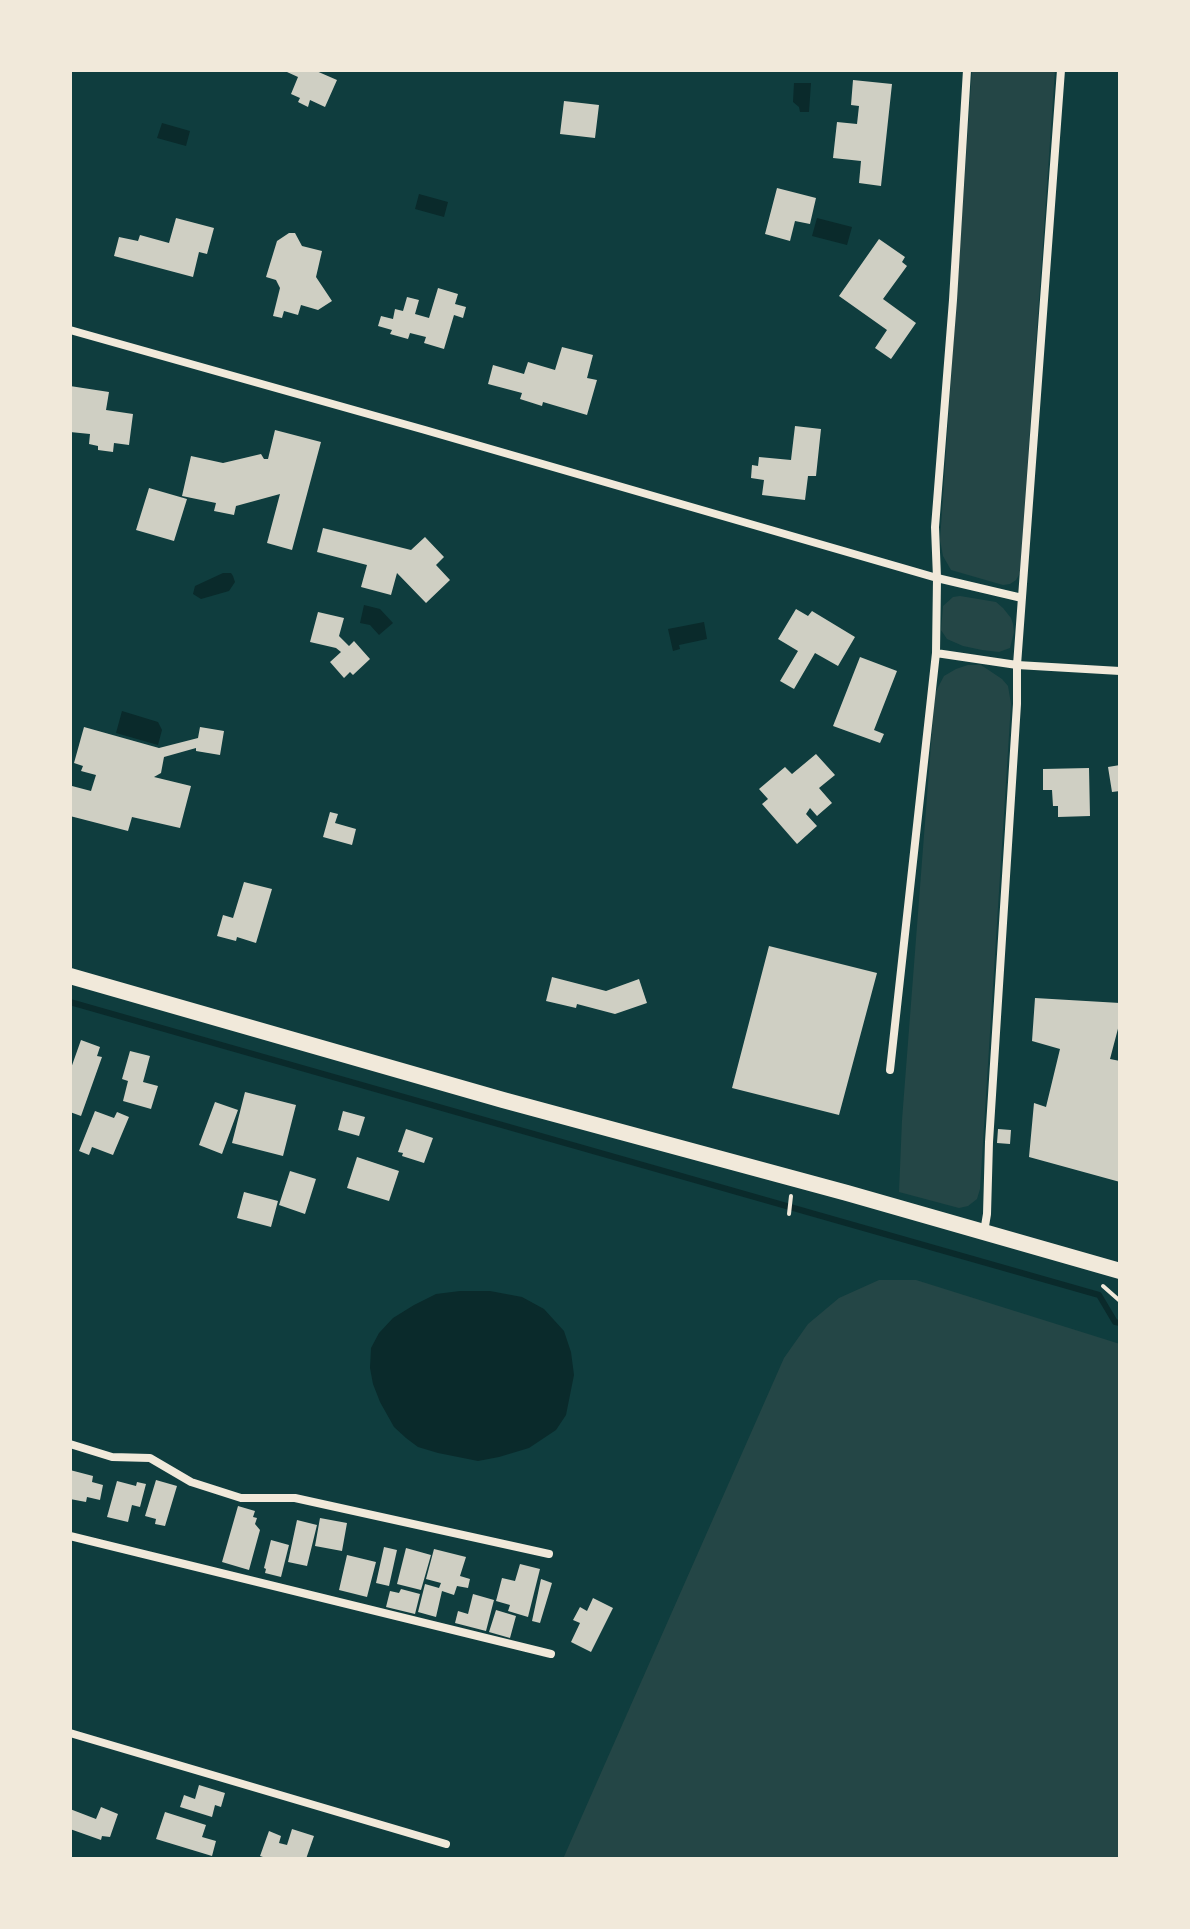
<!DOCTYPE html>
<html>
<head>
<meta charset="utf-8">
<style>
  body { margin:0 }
  #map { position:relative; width:1190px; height:1929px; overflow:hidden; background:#0f3d3e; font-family:"Source Serif 4",serif }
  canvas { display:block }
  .frame { position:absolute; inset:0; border:72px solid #f1e9da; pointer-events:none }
</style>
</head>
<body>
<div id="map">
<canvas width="1190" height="1929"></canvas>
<div class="frame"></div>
</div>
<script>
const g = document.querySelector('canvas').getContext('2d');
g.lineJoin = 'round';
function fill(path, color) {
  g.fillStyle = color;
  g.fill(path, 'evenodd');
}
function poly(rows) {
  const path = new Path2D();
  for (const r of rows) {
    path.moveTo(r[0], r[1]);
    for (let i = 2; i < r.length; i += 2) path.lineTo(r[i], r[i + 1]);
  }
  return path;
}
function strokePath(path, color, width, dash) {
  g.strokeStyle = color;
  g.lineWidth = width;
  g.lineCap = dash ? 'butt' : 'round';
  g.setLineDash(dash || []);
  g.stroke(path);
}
const green = poly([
  [972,70,1055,70,1020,573,1016,580,1010,584,1003,585,951,570,943,556,940,540],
  [960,596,996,602,1003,608,1011,618,1013,624,1014,632,1010,648,999,652,982,650,963,646,947,639,941,630,943,606,953,597],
  [968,665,981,665,1002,679,1008,686,1011,704,980,1189,977,1199,968,1206,959,1208,899,1192,902,1120,935,693,944,676,956,669],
  [879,1280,916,1280,1120,1344,1120,1859,563,1859,784,1358,808,1324,839,1298]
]);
const water = poly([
  [794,83,811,83,809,112,800,112,799,107,793,102],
  [162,123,190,131,186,146,157,138],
  [419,194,448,202,444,217,415,209],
  [817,218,852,227,847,245,812,236],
  [223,573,231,573,233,576,235,582,229,591,201,599,193,594,195,586],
  [364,605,380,609,393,623,379,635,370,625,360,623],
  [704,622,707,639,679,645,680,649,673,651,668,629],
  [122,711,158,722,162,730,158,745,116,733],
  [460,1291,490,1291,522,1297,544,1309,564,1331,571,1352,574,1375,566,1415,556,1430,529,1448,499,1457,478,1461,438,1453,418,1447,406,1438,394,1427,380,1402,373,1384,370,1368,371,1348,379,1333,393,1318,414,1305,436,1294]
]);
const stream = poly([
  [70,1002,1099,1295,1115,1322,1120,1323]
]);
const building = poly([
  [288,70,314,70,337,80,325,107,310,100,308,107,298,102,300,98,291,94,298,77,287,72],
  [853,80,892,84,881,186,859,183,861,161,833,158,837,122,857,124,859,106,851,105],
  [564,101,599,105,595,138,560,134],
  [777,188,816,198,810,224,795,221,790,241,765,234],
  [176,218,214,228,207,254,199,252,193,277,114,256,119,237,138,241,140,235,169,243],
  [289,233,295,233,302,246,322,251,316,277,332,301,318,310,301,305,298,315,284,311,282,318,273,316,280,288,276,280,266,277,277,241],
  [879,239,905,257,902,262,907,266,883,299,916,323,891,359,875,348,887,330,839,296],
  [438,288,458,294,455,304,466,307,463,318,454,315,444,349,424,343,426,337,410,333,408,339,390,334,392,330,378,326,381,316,393,319,395,309,403,311,407,297,419,300,415,314,429,318],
  [562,347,593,355,587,378,597,380,587,415,543,402,542,406,520,399,522,393,488,384,493,365,524,374,528,362,555,370],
  [70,386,109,392,106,410,133,414,129,445,114,443,113,452,98,450,98,446,89,444,90,434,70,432],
  [795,426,821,429,816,476,808,476,805,500,762,495,764,480,751,478,752,465,758,466,759,457,791,460],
  [275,430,321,442,292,550,267,543,280,494,236,506,234,515,214,511,216,503,182,496,191,456,223,463,261,454,264,459,268,459],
  [149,488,187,499,174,541,136,530],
  [323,528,411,550,425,537,444,557,436,565,450,580,426,603,397,573,391,595,361,587,367,565,317,552],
  [796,609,808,616,812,611,855,637,838,666,815,653,794,689,780,681,798,651,778,639],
  [318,612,344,618,339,636,349,646,354,641,370,659,353,675,350,672,344,678,330,662,341,652,336,648,310,642],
  [860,657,897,671,874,730,884,734,880,743,833,726],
  [84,727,159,748,198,738,200,727,224,731,220,755,196,751,196,748,164,757,161,773,154,777,191,786,180,828,132,817,128,831,70,816,72,786,91,791,96,775,81,771,83,766,74,763],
  [816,754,835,775,819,788,832,803,817,816,810,808,806,814,817,826,797,844,762,804,768,799,759,789,785,767,792,774],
  [1120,765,1120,791,1112,792,1108,767],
  [1089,768,1090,816,1058,817,1058,806,1053,806,1052,790,1043,790,1043,769],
  [330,812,338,814,335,823,356,829,352,845,323,837],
  [244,882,272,889,256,943,237,937,236,941,217,936,223,915,233,918],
  [769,946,877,973,839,1115,732,1088],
  [552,977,606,991,639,979,647,1003,615,1014,577,1004,576,1008,546,1001],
  [1035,998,1120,1003,1120,1021,1110,1059,1120,1061,1120,1182,1029,1157,1034,1103,1046,1107,1060,1049,1032,1041],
  [81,1040,100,1047,97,1056,102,1057,81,1116,70,1112,70,1071],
  [130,1051,150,1056,143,1082,158,1086,151,1109,123,1101,128,1081,122,1079],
  [245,1092,296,1105,283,1156,232,1143],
  [215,1102,238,1110,222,1154,199,1145],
  [95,1111,114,1118,117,1112,129,1117,113,1155,92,1147,89,1155,79,1151],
  [343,1111,365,1117,359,1136,338,1130],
  [406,1129,433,1138,424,1163,402,1156,403,1153,398,1152],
  [998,1129,1011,1130,1010,1144,997,1143],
  [357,1157,399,1171,389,1201,347,1188],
  [290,1171,316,1179,305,1214,279,1205],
  [244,1192,278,1201,271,1227,237,1218],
  [70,1470,93,1476,92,1482,103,1485,100,1500,87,1497,86,1502,70,1499],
  [156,1480,177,1486,165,1526,155,1524,156,1519,145,1516],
  [117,1481,136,1486,137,1482,146,1484,140,1507,132,1505,128,1522,107,1517],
  [238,1506,255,1511,253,1517,257,1518,255,1524,260,1530,249,1570,222,1562],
  [320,1518,347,1523,342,1551,315,1546],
  [297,1520,317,1525,307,1566,288,1562],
  [271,1540,289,1545,281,1577,265,1573,266,1569,264,1568],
  [384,1547,397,1550,389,1586,376,1583],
  [406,1548,431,1555,421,1590,397,1584],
  [434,1549,466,1557,460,1576,470,1579,468,1588,457,1586,454,1595,442,1591,436,1617,418,1612,425,1584,439,1588,441,1583,426,1579],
  [347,1555,376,1562,367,1597,339,1590],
  [520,1564,540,1569,528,1617,508,1611,510,1605,496,1601,502,1578,515,1581],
  [541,1579,552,1583,540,1623,532,1621],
  [401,1589,420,1594,415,1614,386,1607,390,1591,399,1593],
  [473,1594,494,1600,486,1631,455,1623,458,1611,468,1614],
  [593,1598,613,1608,591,1652,571,1642,580,1623,573,1620,580,1607,587,1611],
  [496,1610,516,1616,510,1638,489,1632],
  [199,1785,225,1793,221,1807,215,1805,212,1817,180,1807,184,1795,195,1799],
  [101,1807,118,1814,110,1837,102,1836,101,1840,70,1829,70,1809,96,1819],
  [165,1812,206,1825,202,1837,216,1841,212,1856,156,1839],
  [292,1829,314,1836,306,1859,269,1859,260,1856,269,1831,281,1836,279,1843,287,1845]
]);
const path = poly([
  [789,1214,791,1196],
  [1103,1286,1120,1301]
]);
const minor = poly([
  [70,330,425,430,937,578,1022,598],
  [936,653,1017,665,1120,671],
  [890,1070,936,653,937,578,935,527,953,300,967,70],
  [984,1232,987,1214,989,1142,1017,704,1017,665,1061,70],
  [70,1444,112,1457,150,1458,191,1482,241,1498,295,1498,549,1554],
  [70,1536,551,1654],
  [70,1733,446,1844]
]);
const primary = poly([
  [70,976,503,1100,847,1193,1120,1271]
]);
fill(green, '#244646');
fill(water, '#0a2a2b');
strokePath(stream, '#0a2a2b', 6);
fill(building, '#cfcfc3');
strokePath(path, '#f1e9da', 4);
strokePath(minor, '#f1e9da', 8);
strokePath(primary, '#f1e9da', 16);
</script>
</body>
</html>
